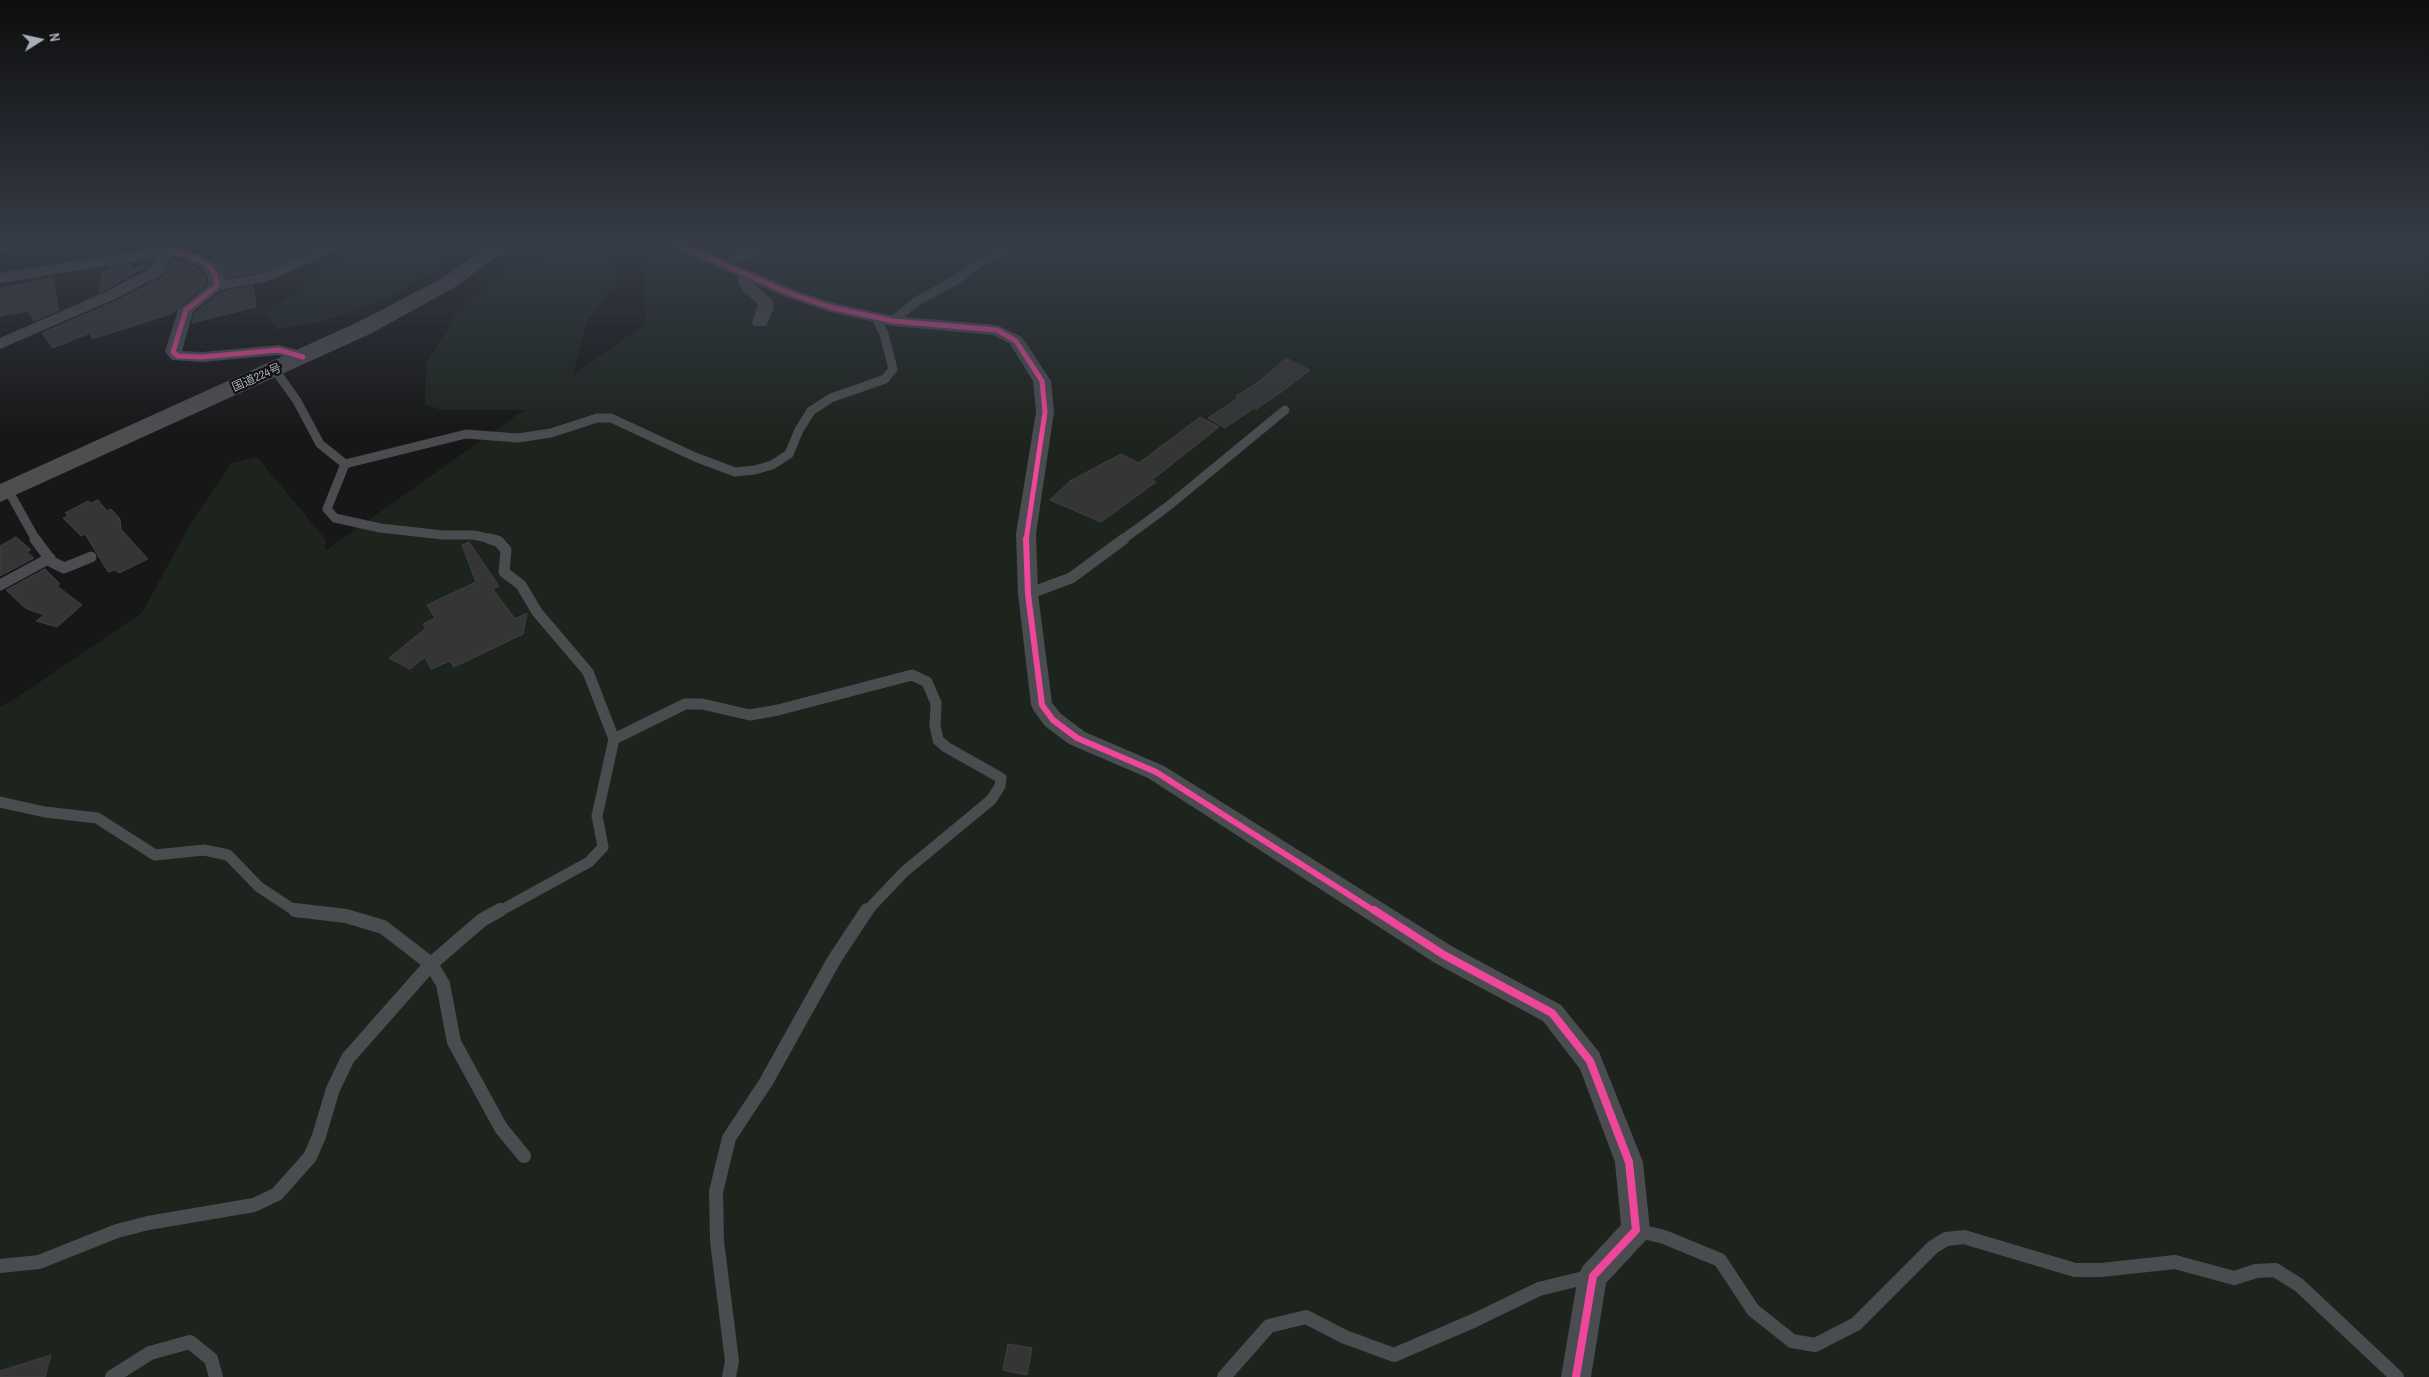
<!DOCTYPE html>
<html>
<head>
<meta charset="utf-8">
<style>
  body { margin:0 }
  #map { position:relative; width:2429px; height:1377px; overflow:hidden; background:#171717; font-family:"Archivo Narrow",sans-serif }
  canvas { display:block }
  .north { position:absolute; left:15px; top:15px; width:50px; height:50px; -webkit-text-stroke:4px #111113; paint-order:stroke; rotate:80deg; font-size:14px; font-weight:700; line-height:20px; text-align:center; color:#a8adb8 }
  .north::after { content:''; display:block; margin:auto; width:18px; height:22px; background:#a8adb8; clip-path:polygon(50% 0,100% 100%,50% 72%,0 100%) }
</style>
</head>
<body>
<div id="map">
<canvas width="2429" height="1377"></canvas>
<div class="north">N</div>
</div>
<script>
const g = document.querySelector('canvas').getContext('2d');
g.lineJoin = 'round';
function fill(path, color) {
  g.fillStyle = color;
  g.fill(path, 'evenodd');
}
function poly(rows) {
  const path = new Path2D();
  for (const r of rows) {
    path.moveTo(r[0], r[1]);
    for (let i = 2; i < r.length; i += 2) path.lineTo(r[i], r[i + 1]);
  }
  return path;
}
function strokePath(path, color, width, dash) {
  g.strokeStyle = color;
  g.lineWidth = width;
  g.lineCap = dash ? 'butt' : 'round';
  g.setLineDash(dash || []);
  g.stroke(path);
}
function label(font, color, halo, rows, align = 'center') {
  g.font = font + ' "Archivo Narrow","Noto Sans JP",sans-serif';
  g.lineWidth = 4.5;
  g.setLineDash([]);
  g.textBaseline = 'middle';
  g.strokeStyle = halo;
  g.fillStyle = color;
  for (const [text, x, y, turn = 0] of rows) {
    g.save();
    g.translate(x, y);
    g.rotate((+turn || 0) * Math.PI / 180);
    g.textAlign = isNaN(turn) ? turn : align;
    if (halo) g.strokeText(text, 0, 0);
    g.fillText(text, 0, 0);
    g.restore();
  }
}
const green = poly([
  [353,244,468,244,429,275,387,299,320,322,276,329,266,313,314,279,348,251],
  [643,244,2429,244,2429,1377,0,1377,0,706,12,701,142,613,191,523,232,463,257,457,326,540,325,551,524,410,441,410,425,404,426,364,454,318,492,278,515,264,549,255,613,256,618,281,586,323,573,375,645,324]
]);
const building = poly([
  [249,244,324,244,264,271,225,278,215,260,210,258,249,244],
  [174,259,200,269,205,276,207,284,171,314,92,339,90,333,53,348,42,333,116,301,163,277,174,259],
  [131,264,131,269,149,265,99,293,102,272,110,271,110,267,131,264],
  [53,278,59,310,34,321,28,311,0,316,0,288,53,278],
  [253,286,256,307,192,323,195,313,221,292,253,286],
  [1286,358,1310,370,1280,393,1256,409,1254,408,1225,428,1208,418,1238,398,1236,396,1257,383,1286,358],
  [1200,417,1219,427,1152,480,1156,482,1101,522,1050,500,1070,481,1121,454,1139,463,1200,417],
  [98,500,107,511,111,509,120,519,121,529,148,559,119,573,115,570,108,572,85,534,81,536,63,518,68,516,65,513,88,501,91,503,98,500],
  [16,537,31,550,27,552,34,558,0,576,0,546,16,537],
  [469,542,499,586,493,589,515,619,527,613,523,634,454,667,450,661,431,669,425,657,410,669,389,658,426,628,423,624,435,618,427,605,476,582,462,545,469,542],
  [45,569,60,584,57,586,82,605,57,627,36,621,44,615,25,608,6,590,45,569],
  [1008,1344,1032,1348,1027,1375,1003,1370,1008,1344],
  [51,1355,45,1377,0,1377,0,1371,51,1355]
]);
const laneFar2 = poly([
  [164,244,171,251],
  [0,247,7,244],
  [726,265,763,244],
  [217,286,266,277,331,248],
  [893,321,917,301,956,280,984,260,1016,244],
  [275,370,297,401,320,444,345,464,466,434,518,438,551,433,597,418,611,418,695,457,735,472,755,470,772,465,789,454,799,430,811,411,831,398,885,379,893,369,884,334,876,318],
  [345,464,327,509,335,518,380,528,443,535,474,535,495,540],
  [8,490,36,540],
  [1122,540,1167,507,1285,410]
]);
const laneFar1 = poly([
  [35,539,52,562,64,568,91,557],
  [490,539,498,541,506,550,504,572,521,585,537,612,588,672,614,739,685,704,702,704,750,715,778,710,912,675,927,682,936,703,935,725,938,740,946,747,1001,778,1000,786,991,800,904,872,866,912],
  [0,585,50,558],
  [1028,594,1071,578,1124,539],
  [0,802,45,812,97,818,155,855,204,850,228,855,259,887,297,912],
  [498,912,589,862,603,847,597,816,614,739]
]);
const lane = poly([
  [295,910,346,916,383,927,431,964,482,920,500,910],
  [1636,1230,1664,1237,1720,1260,1753,1310,1792,1341,1815,1345,1856,1324,1933,1247,1946,1239,1964,1237,2075,1270,2101,1270,2175,1262,2234,1278,2256,1271,2275,1270,2299,1285,2397,1377],
  [0,1266,39,1262,117,1231,148,1223,254,1205,277,1194,310,1157,319,1136,333,1089,348,1058,431,964,443,984,454,1042,501,1128,524,1156],
  [112,1377,150,1353,190,1342,211,1359,216,1377],
  [729,1377,732,1361,717,1241,716,1192,729,1138,766,1082,834,960,867,910],
  [1224,1377,1269,1326,1306,1317,1345,1337,1394,1355,1473,1321,1539,1289,1592,1276]
]);
const street = poly([
  [668,244,688,244,800,292,834,303,893,316,997,325,1022,337,1051,381,1054,412,1036,534,1038,594,1052,703,1061,714,1085,732,1164,766,1453,947,1561,1005,1599,1052,1643,1162,1650,1230,1646,1240,1606,1283,1591,1377,1561,1377,1578,1276,1583,1266,1621,1225,1615,1162,1580,1069,1543,1021,1435,963,1148,778,1069,744,1045,726,1034,711,1031,705,1018,594,1016,534,1036,412,1033,381,1010,344,993,335,893,326,830,312,788,298,755,284,772,300,774,308,766,326,754,326,752,323,758,304,742,290,738,282,739,277,671,247,668,244],
  [175,245,213,261,223,275,225,286,193,312,182,351,202,352,279,345,309,353,311,357,309,361,303,362,278,355,202,362,172,360,165,352,178,310,209,285,207,275,201,267,174,256,169,261,162,275,115,299,0,349,0,338,103,293,149,269,155,258,0,283,0,273,175,245]
]);
const highway = poly([
  [491,244,514,244,455,287,372,333,0,502,0,484,356,323,441,279,491,244]
]);
const cyclewayFar2 = poly([
  [676,244,794,295,830,307,893,321,997,330,1016,341,1042,381,1045,412,1026,540],
  [171,251,191,256,207,264,215,275,217,286,186,310,173,352,178,356,202,357,279,350,303,357]
]);
const cyclewayFar1 = poly([
  [1026,539,1028,594,1042,705,1053,720,1077,738,1156,772,1376,912]
]);
const cycleway = poly([
  [1374,910,1444,955,1552,1013,1590,1061,1629,1162,1636,1230,1593,1276,1576,1377]
]);
const streetNames = [
  ["国道224号",257,378,-24]
];
fill(green, '#1d241e');
fill(building, '#353536');
strokePath(building, '#3f4043', 1);
strokePath(laneFar2, '#4b4c50', 9);
strokePath(laneFar1, '#4b4c50', 11);
strokePath(lane, '#4b4c50', 14);
fill(street, '#4b4c50');
fill(highway, '#4e4e51');
strokePath(cyclewayFar2, '#ed469a', 5);
strokePath(cyclewayFar1, '#ed469a', 6);
strokePath(cycleway, '#ed469a', 8);
const sky = g.createLinearGradient(0, 0, 0, 437);
sky.addColorStop(0, '#0d0d0d');
sky.addColorStop(0.56, '#363c47');
sky.addColorStop(1, '#363c4700');
g.fillStyle = sky;
g.fillRect(0, 0, 2429, 437);
label('12px', '#a8adb8', '#111113', streetNames);
</script>
</body>
</html>
